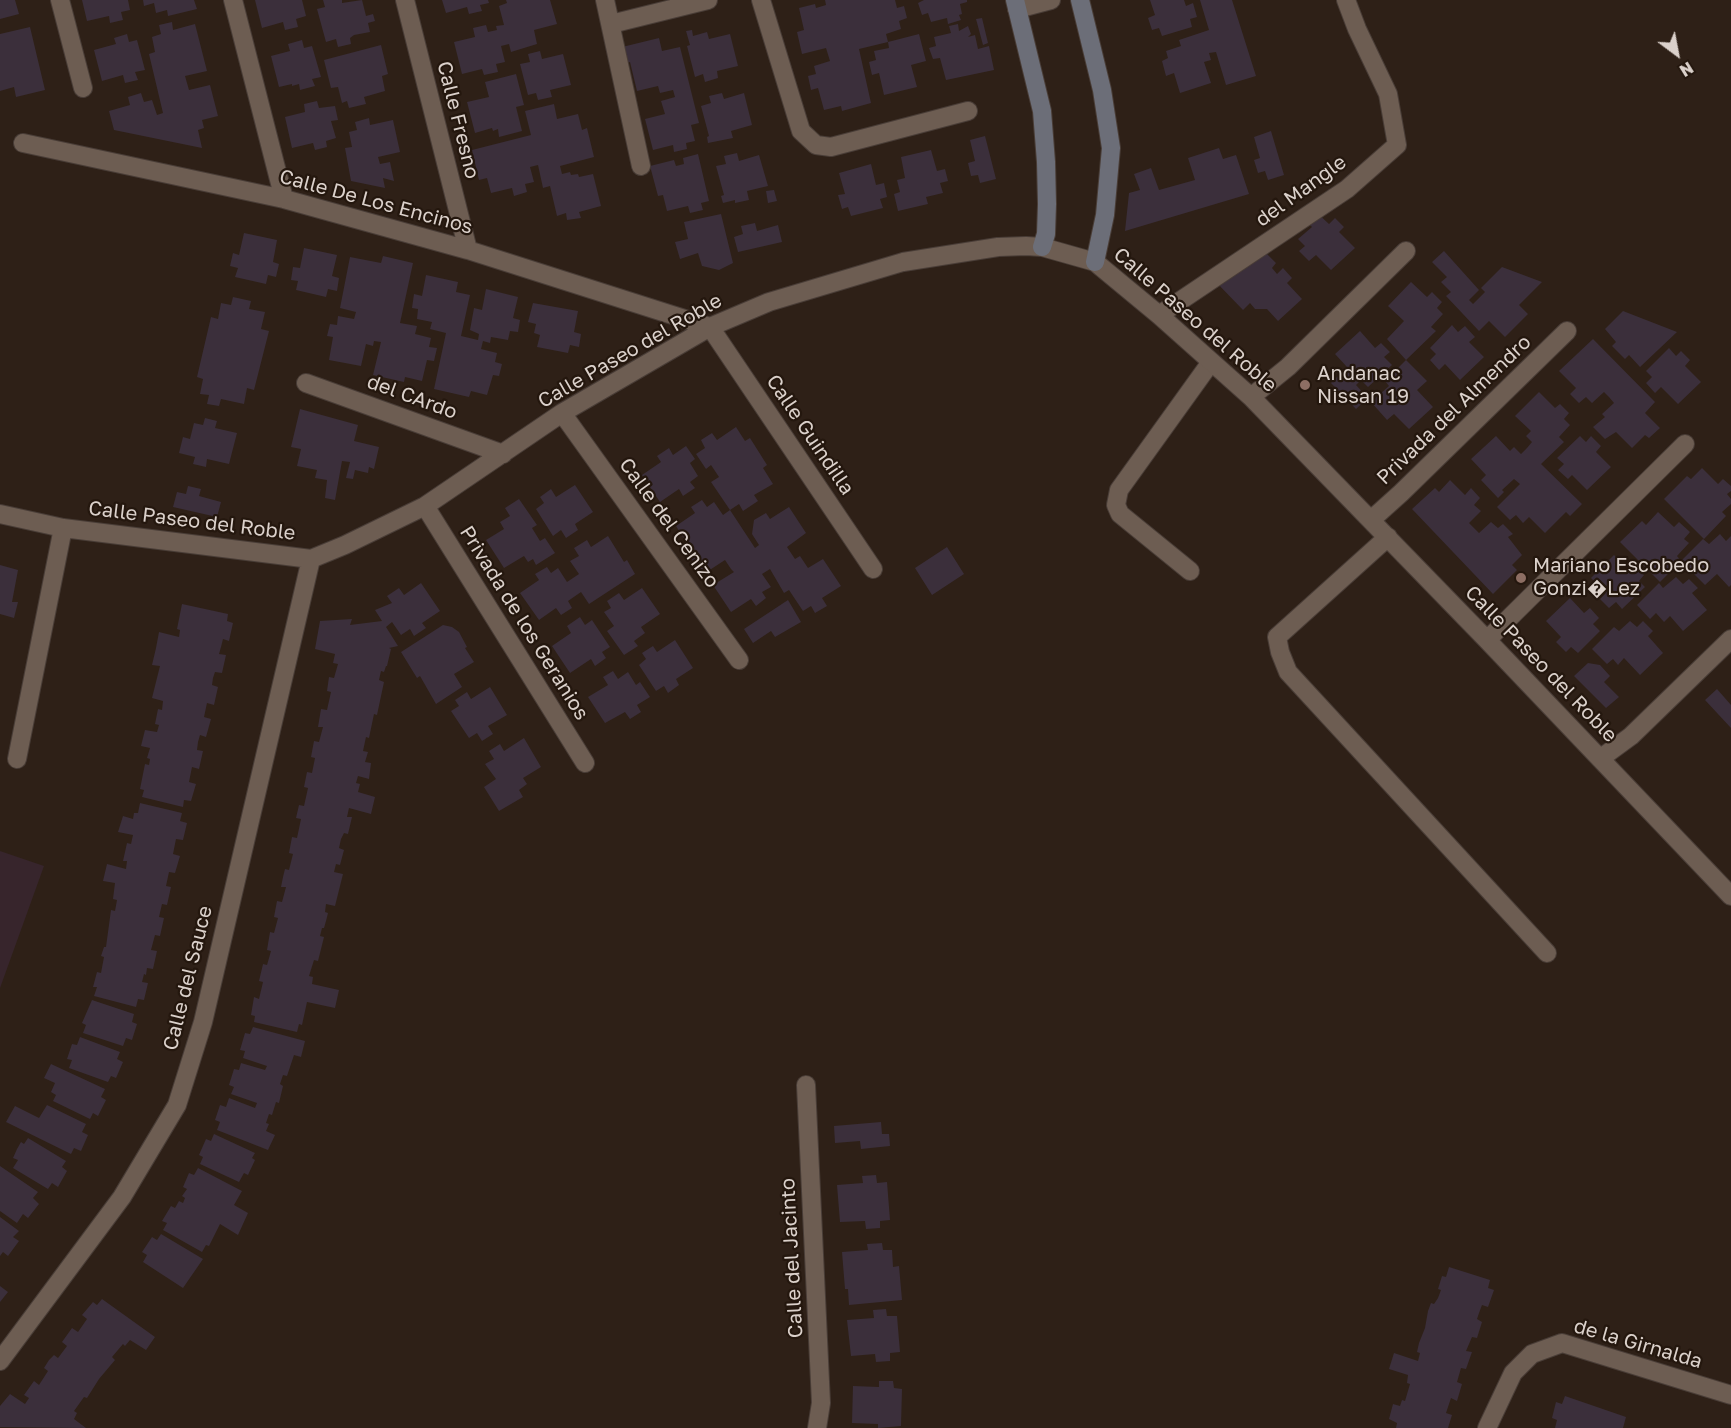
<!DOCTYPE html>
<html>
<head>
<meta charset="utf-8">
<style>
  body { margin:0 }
  #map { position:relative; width:1731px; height:1428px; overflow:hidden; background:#2e2017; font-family:"Golos Text",sans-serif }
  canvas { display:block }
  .north { position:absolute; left:1647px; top:24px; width:60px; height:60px; -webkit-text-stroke:4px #24170e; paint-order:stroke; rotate:148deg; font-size:16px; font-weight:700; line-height:24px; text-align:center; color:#dbd1cb }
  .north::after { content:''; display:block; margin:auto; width:21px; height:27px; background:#dbd1cb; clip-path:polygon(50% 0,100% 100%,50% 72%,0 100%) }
</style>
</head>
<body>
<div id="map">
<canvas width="1731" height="1428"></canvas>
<div class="north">N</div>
</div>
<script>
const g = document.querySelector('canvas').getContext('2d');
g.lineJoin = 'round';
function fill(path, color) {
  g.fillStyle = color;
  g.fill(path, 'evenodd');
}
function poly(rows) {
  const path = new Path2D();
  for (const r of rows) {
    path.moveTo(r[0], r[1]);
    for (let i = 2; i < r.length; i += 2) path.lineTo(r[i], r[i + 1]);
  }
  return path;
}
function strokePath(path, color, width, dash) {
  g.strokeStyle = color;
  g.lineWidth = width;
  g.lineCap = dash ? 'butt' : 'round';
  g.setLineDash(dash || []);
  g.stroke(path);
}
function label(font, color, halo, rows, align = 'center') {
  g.font = font + ' "Golos Text",sans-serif';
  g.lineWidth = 4.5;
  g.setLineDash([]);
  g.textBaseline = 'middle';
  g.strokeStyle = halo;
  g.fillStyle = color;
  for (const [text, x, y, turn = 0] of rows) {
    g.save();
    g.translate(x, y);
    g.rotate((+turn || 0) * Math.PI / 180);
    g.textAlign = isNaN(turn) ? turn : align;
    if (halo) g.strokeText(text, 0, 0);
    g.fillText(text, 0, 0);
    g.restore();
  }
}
const education = poly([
  [0,851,44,866,0,988]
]);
const building = poly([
  [0,0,15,0,19,14,0,19],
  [82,0,128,0,130,10,121,12,123,20,110,23,109,16,87,21],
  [143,0,194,0,197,9,168,16,167,10,156,13,154,3,144,6],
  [255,0,302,0,306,16,296,19,298,27,285,30,283,22,262,28],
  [323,0,342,0,342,3,362,0,366,16,373,14,375,21,368,23,370,32,354,35,350,38,351,44,338,47,336,39,326,42,317,9,325,7],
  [442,0,488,0,489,3,480,5,482,11,469,14,467,7,446,13],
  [506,0,550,0,557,24,534,30,537,44,511,52,509,44,501,46,505,62,496,64,498,72,484,75,482,69,462,74,454,42,475,37,473,28,486,25,488,32,497,30,496,26,504,25,499,6,507,3],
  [825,0,895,0,897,8,904,6,907,18,899,21,901,29,886,34,888,42,859,49,871,103,842,111,841,106,824,110,818,88,811,90,808,76,816,74,814,66,830,61,826,48,802,54,797,32,804,30,799,8,815,4,816,8,826,5],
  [924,0,967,0,967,2,960,4,962,14,959,15,961,20,948,24,947,18,931,22,928,13,922,15,918,3],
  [1150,0,1184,0,1186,6,1193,3,1197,17,1190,19,1192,27,1162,36,1159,28,1152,30,1148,18,1155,15],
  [1200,0,1232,0,1256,76,1226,85,1216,52,1209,53,1211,60,1204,62,1211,83,1180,93,1174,73,1166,76,1162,61,1168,58,1166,51,1181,46,1179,40,1209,30],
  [982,18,988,43,983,45,976,19],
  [172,22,173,30,195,24,207,71,185,76,189,90,210,85,218,116,202,120,204,128,198,130,202,148,114,130,109,111,130,105,128,97,141,93,144,102,152,100,157,115,163,113,149,54,155,52,152,37,161,34,159,25],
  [958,24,959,31,968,26,971,34,968,37,975,35,978,49,989,46,994,70,946,80,940,58,933,59,929,48,936,46,934,37,951,33,949,26],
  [30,27,45,90,16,97,14,87,0,91,0,34],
  [692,30,693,36,707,32,709,39,730,34,738,66,717,71,718,78,705,82,703,74,695,77,687,46,690,45,686,31],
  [127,34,129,42,137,40,145,70,135,72,138,80,125,83,123,75,102,81,94,50,116,44,114,38],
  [919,34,926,61,911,65,917,87,884,95,879,73,872,75,869,62,876,60,874,51,889,48,888,42],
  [659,38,662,51,680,47,699,123,691,125,695,141,686,143,687,149,674,152,673,145,653,150,645,119,665,114,661,101,675,97,673,90,660,93,658,86,637,91,630,62,622,64,618,48],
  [302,40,304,48,312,46,321,77,312,79,315,86,300,90,299,84,292,86,292,84,279,87,271,56,290,51,288,44],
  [381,45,388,74,382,76,385,91,364,97,366,104,349,108,347,101,342,103,338,87,331,88,324,60],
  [540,51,542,59,563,54,571,85,550,90,552,97,538,100,536,93,528,95,520,64,530,62,528,54],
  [516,74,524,105,516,107,522,131,499,137,498,129,493,131,492,128,475,133,467,102,489,97,485,82],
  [722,93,724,99,744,93,752,125,731,131,733,138,708,143,707,137,709,136,701,106,711,103,709,96],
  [317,101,319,108,335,106,338,120,331,121,336,138,326,141,327,147,315,150,313,143,292,148,285,117,305,112,304,104],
  [554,104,557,119,578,114,582,130,587,128,594,157,560,166,562,174,570,172,571,175,578,174,579,177,593,174,601,206,579,212,581,218,567,220,566,213,557,216,550,186,543,188,538,165,530,167,534,182,525,184,527,192,514,196,512,188,491,193,487,178,479,180,472,150,531,135,525,111],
  [369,118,370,125,393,120,400,152,378,157,380,164,390,162,394,181,383,178,385,188,351,181,345,148,352,147,349,132,357,130,355,122],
  [1271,131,1284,175,1268,180,1265,171,1258,173,1254,160,1260,158,1254,137],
  [985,136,996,179,980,183,978,175,971,176,968,163,975,161,970,140],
  [1219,148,1223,159,1236,155,1249,194,1125,231,1129,193,1140,190,1134,174,1151,168,1159,190,1195,180,1188,158],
  [931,150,937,171,945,169,948,181,940,183,943,193,926,197,928,204,898,211,894,194,900,192,897,180,905,178,901,157],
  [737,153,739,161,759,155,768,186,747,191,749,200,735,203,735,200,723,203,721,196,724,195,716,166,726,164,724,156],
  [698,154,709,201,701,203,703,210,690,213,688,206,667,211,663,195,658,196,650,166,674,160,676,166,684,164,683,158],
  [871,164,876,185,884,183,887,197,880,199,883,208,851,216,848,207,842,209,838,195,845,194,839,173],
  [774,190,777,201,768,203,766,191],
  [1315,211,1329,224,1335,218,1344,227,1339,232,1355,248,1331,270,1316,255,1309,261,1299,251,1305,246,1298,239,1312,227,1304,219],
  [721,214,733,263,719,270,702,266,698,253,680,259,675,242,688,239,684,222],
  [755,223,757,231,778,225,782,242,738,252,734,237,743,234,741,226],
  [244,233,277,240,273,262,279,264,276,277,268,275,266,284,235,277,238,268,230,266,233,253,239,255],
  [304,248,337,255,332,276,339,278,337,291,328,289,326,297,296,290,298,281,291,280,293,267,300,268],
  [1261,248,1276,263,1272,268,1277,274,1283,268,1292,278,1287,283,1302,299,1278,321,1267,309,1255,309,1250,303,1243,310,1214,280],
  [1444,251,1479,290,1469,300,1473,304,1485,292,1481,288,1502,267,1542,282,1519,305,1528,314,1505,337,1489,321,1479,331,1446,296,1451,292,1441,282,1447,277,1432,262],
  [383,256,413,263,400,323,417,326,415,334,431,338,429,347,437,348,434,361,427,360,422,381,405,377,404,382,373,375,381,342,374,341,373,346,366,344,361,366,329,360,333,337,327,336,330,324,337,325,338,316,354,319,356,312,340,308,350,257,381,263],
  [426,275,458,282,456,292,470,295,461,336,478,340,479,334,470,330,474,308,482,310,486,289,518,297,513,318,520,320,518,332,510,331,508,340,491,337,490,343,483,341,481,349,497,353,495,362,502,364,499,376,493,375,487,395,471,391,469,397,434,389,446,333,430,329,432,322,417,319,418,309,412,308,414,294,422,296],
  [1411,282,1427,297,1432,292,1442,302,1437,308,1443,314,1431,327,1436,331,1406,360,1387,339,1404,321,1388,306],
  [233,297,251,301,249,309,265,312,261,329,269,331,254,390,247,388,244,404,221,399,219,406,207,404,209,395,200,394,203,379,197,377,211,317,218,319,221,303,231,305],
  [533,303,578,311,574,332,581,334,579,347,570,345,568,353,537,347,540,335,534,333,536,324,528,322],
  [1623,311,1677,332,1640,367,1629,355,1625,359,1612,346,1616,342,1605,329],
  [1452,325,1458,332,1465,326,1475,337,1469,342,1484,357,1460,380,1445,364,1439,370,1430,360,1436,354,1430,348],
  [1360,331,1375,348,1381,343,1390,352,1384,357,1392,365,1368,387,1361,380,1356,385,1368,398,1356,409,1331,383,1347,367,1335,354],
  [1593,339,1655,402,1645,413,1660,428,1649,438,1645,435,1632,448,1616,432,1605,439,1593,427,1605,417,1602,414,1614,403,1609,397,1604,392,1592,403,1586,397,1579,403,1570,394,1576,388,1559,371],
  [1669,348,1676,356,1681,351,1690,360,1685,366,1701,382,1678,404,1661,387,1655,393,1646,383,1652,377,1646,371],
  [1406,360,1427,381,1417,390,1433,407,1409,429,1394,414,1387,420,1371,402,1389,386,1385,381],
  [1539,392,1555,408,1560,404,1569,413,1564,419,1570,425,1559,437,1564,442,1541,464,1582,504,1570,516,1566,512,1545,533,1529,517,1523,523,1516,515,1510,520,1497,507,1520,484,1514,479,1502,490,1504,492,1498,498,1481,480,1486,475,1471,459,1496,436,1510,451,1514,447,1521,454,1527,448,1532,442,1526,436,1531,431,1515,416],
  [300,409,358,425,354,441,379,447,374,469,369,467,368,473,355,470,353,479,346,478,350,462,342,461,335,500,325,498,327,480,315,478,317,470,297,466,301,449,291,447],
  [205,418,217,421,215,428,237,433,229,464,207,459,206,467,193,464,195,457,179,453,183,437,190,439,194,423,203,425],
  [736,427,745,441,750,438,767,465,763,468,773,484,754,495,758,501,743,511,739,504,730,510,755,548,759,545,752,534,754,520,766,513,770,519,789,507,806,533,787,547,795,559,800,556,808,568,823,559,841,586,822,598,827,606,815,613,811,606,803,611,789,590,784,593,770,569,762,574,771,587,762,592,766,598,756,606,751,599,731,612,713,585,734,572,731,569,725,560,702,575,689,556,693,553,676,526,695,513,691,507,702,500,707,507,714,502,723,515,730,510,711,482,719,477,711,465,706,469,696,454,705,448,701,440,712,433,717,440],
  [1580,436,1586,442,1591,436,1601,446,1596,452,1611,467,1587,490,1572,475,1568,479,1558,470,1564,464,1557,458],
  [686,446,695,459,690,463,698,476,690,482,695,488,683,496,679,489,660,502,642,475,661,462,657,456,669,448,673,455],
  [1702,468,1718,484,1723,479,1731,486,1731,491,1727,494,1731,499,1731,504,1722,512,1726,516,1704,539,1664,499,1687,476,1691,479],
  [1450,480,1465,495,1471,488,1480,498,1474,505,1481,511,1469,523,1479,533,1491,522,1498,528,1503,524,1513,534,1508,537,1522,555,1512,565,1517,570,1493,594,1412,509,1435,488,1439,492],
  [575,485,593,512,575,524,578,530,566,538,561,530,553,536,536,509,544,503,540,497,551,489,556,497],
  [188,486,201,489,199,496,221,502,217,517,173,507,177,492,186,494],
  [519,499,537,525,532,528,540,541,545,538,555,553,536,565,533,559,528,562,524,556,504,568,486,540,504,529,500,522,510,516,505,508],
  [1658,512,1674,527,1679,522,1690,532,1684,539,1689,543,1677,556,1681,561,1660,582,1620,542,1642,521,1646,525],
  [1720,534,1726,541,1731,536,1731,585,1729,587,1717,574,1705,585,1681,561,1703,539,1709,544],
  [608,536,624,562,627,560,635,574,589,604,581,592,568,601,572,608,561,615,556,608,539,620,520,593,539,580,535,574,547,567,551,573,558,568,567,582,579,574,570,561,579,556,574,548,587,540,591,547],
  [947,547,964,574,932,595,915,568],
  [1614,555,1629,571,1635,566,1644,575,1639,581,1645,587,1622,609,1616,602,1609,608,1600,599,1606,593,1591,578],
  [0,565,18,570,12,602,18,602,14,618,0,614],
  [1676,577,1683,584,1689,579,1698,588,1692,593,1707,610,1683,631,1670,616,1664,622,1656,613,1650,619,1637,605,1659,583,1663,588],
  [421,583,440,611,422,623,426,628,414,636,410,629,401,635,392,622,386,627,398,646,389,648,391,649,387,666,386,666,384,672,381,671,379,680,384,682,377,715,374,714,369,738,366,737,363,751,368,752,365,762,371,763,369,779,358,776,356,783,360,784,358,792,375,797,371,814,349,808,347,817,352,817,348,834,344,833,341,839,339,848,344,850,340,865,336,864,334,872,343,874,335,906,326,904,325,912,328,913,326,921,324,928,322,928,320,936,324,937,318,961,314,960,309,976,313,977,312,984,339,990,335,1008,307,1002,302,1025,299,1024,297,1032,254,1022,255,1016,251,1015,254,997,259,999,263,982,259,981,263,964,267,965,271,951,267,950,270,932,274,933,278,918,274,917,277,901,282,902,286,887,281,887,283,877,285,869,289,870,293,854,289,853,292,837,297,838,301,819,296,818,299,805,304,806,308,788,304,787,307,772,312,773,315,758,311,757,314,741,319,742,323,727,318,727,321,709,327,710,331,692,327,691,329,677,334,678,338,664,333,663,335,654,315,649,320,621,352,619,350,625,382,621,375,610,392,603,387,596,399,588,404,595],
  [642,588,660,614,641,627,645,633,634,641,638,646,624,655,607,631,614,626,604,612,611,608,607,601,619,593,624,600],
  [1570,598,1584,613,1590,608,1599,618,1593,624,1600,631,1578,653,1571,647,1566,652,1556,642,1561,637,1546,621],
  [788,600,801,622,775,637,771,631,753,643,744,629],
  [182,604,228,614,227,621,233,623,229,641,223,639,221,647,219,654,226,655,222,673,215,672,213,678,212,685,218,687,214,705,207,703,204,717,211,719,206,737,200,735,198,742,197,750,203,751,199,769,192,767,189,782,196,784,191,801,184,800,183,807,142,797,144,790,140,789,145,764,149,765,150,759,147,758,150,748,141,746,145,730,157,732,159,725,155,724,158,709,162,710,163,701,152,698,160,666,152,665,156,648,159,632,179,637,180,630,177,629],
  [580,617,585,625,592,620,610,647,602,652,606,658,595,666,591,659,570,673,552,646,571,633,567,626],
  [1630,621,1637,627,1643,621,1653,631,1648,636,1663,653,1640,675,1624,658,1618,665,1613,659,1607,664,1592,649,1614,627,1619,631],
  [443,625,452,627,459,632,467,647,465,648,474,662,454,674,462,687,436,704,420,676,417,678,401,652],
  [675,640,693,668,676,679,679,685,668,693,664,686,656,691,639,665,646,659,642,653,653,646,657,652],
  [1588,663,1600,665,1610,676,1604,682,1619,697,1606,708,1574,676],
  [613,671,618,679,628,672,636,685,640,682,650,697,637,705,641,712,630,719,625,712,605,723,588,697,608,685,603,677],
  [490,687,507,715,488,726,493,734,482,741,477,733,469,738,451,711,459,706,455,700,467,692,471,699],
  [1717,689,1731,705,1731,728,1705,700],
  [524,738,541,767,523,778,527,784,519,790,523,797,499,811,484,787,496,779,485,764,494,759,489,751,500,744,504,751],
  [140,803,182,813,180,821,187,823,183,840,176,839,173,854,180,856,175,873,169,872,166,886,171,887,167,905,162,904,159,917,164,918,160,936,155,935,151,950,157,951,153,969,147,968,146,975,144,974,142,982,148,983,144,1000,138,999,136,1007,94,996,97,987,93,987,97,972,101,973,104,957,101,956,104,947,106,947,111,910,115,911,117,900,113,899,115,883,103,881,107,864,126,869,127,861,123,861,127,843,131,844,133,835,118,832,123,816,133,819,134,813,138,813],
  [92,1000,134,1014,132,1022,137,1024,132,1040,126,1038,123,1046,83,1033,86,1025,82,1023],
  [253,1027,305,1041,301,1057,294,1055,287,1076,283,1075,280,1084,283,1086,279,1103,276,1102,272,1115,269,1114,266,1123,269,1124,266,1131,275,1135,268,1150,217,1130,220,1122,215,1120,220,1105,226,1107,229,1098,255,1108,257,1103,231,1094,234,1087,229,1085,234,1069,239,1070,241,1063,265,1070,267,1066,243,1058,245,1051,240,1050,245,1033,250,1034],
  [80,1037,120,1052,117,1059,123,1062,116,1078,111,1076,108,1082,69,1068,72,1060,67,1059,72,1044,77,1045],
  [51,1064,105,1089,101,1097,106,1100,98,1116,93,1113,90,1119,53,1101,56,1095,51,1092,55,1083,44,1078],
  [47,1105,86,1124,82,1132,88,1135,81,1151,74,1148,71,1154,6,1122,15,1106,39,1118],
  [881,1122,882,1134,889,1134,890,1146,861,1149,860,1141,835,1143,834,1126],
  [214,1134,255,1153,252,1158,255,1160,248,1175,244,1173,239,1182,200,1164,203,1157,199,1155,206,1139,211,1141],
  [28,1138,66,1161,62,1167,67,1171,58,1187,52,1183,48,1189,13,1168,18,1160,13,1158,17,1149,21,1142,24,1144],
  [0,1166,38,1192,33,1198,39,1204,28,1218,23,1214,17,1223,0,1211],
  [198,1168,242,1191,234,1205,248,1213,238,1235,220,1224,209,1246,206,1245,202,1252,163,1230,167,1223,162,1221,171,1206,175,1208,179,1201,183,1203,185,1198,182,1196,187,1189,183,1187,189,1173,194,1175],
  [876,1175,877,1183,887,1182,890,1220,880,1221,880,1228,866,1229,865,1221,840,1222,837,1185,863,1183,862,1176],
  [0,1217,19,1231,13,1237,19,1241,8,1256,3,1252,0,1256],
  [161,1234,203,1259,183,1288,143,1262,147,1255,142,1252,152,1237,157,1240],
  [882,1243,883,1250,892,1250,893,1267,899,1266,902,1300,849,1305,848,1289,845,1289,842,1252,868,1250,867,1244],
  [1449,1267,1490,1280,1488,1288,1494,1290,1488,1307,1482,1305,1479,1313,1477,1319,1482,1322,1477,1338,1472,1337,1466,1351,1472,1352,1466,1369,1461,1368,1457,1382,1462,1384,1457,1401,1451,1398,1446,1413,1452,1415,1448,1428,1396,1428,1397,1423,1389,1419,1393,1404,1400,1406,1402,1400,1405,1401,1410,1384,1407,1383,1408,1375,1389,1369,1394,1353,1418,1361,1420,1353,1417,1352,1419,1343,1425,1328,1428,1311,1431,1303,1434,1304,1438,1298,1441,1290,1438,1289,1442,1276,1446,1277],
  [0,1286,8,1292,0,1302],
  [102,1299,155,1337,146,1350,130,1340,125,1346,123,1344,112,1357,115,1360,99,1379,87,1398,84,1397,74,1411,77,1413,74,1419,86,1428,0,1427,0,1406,10,1394,25,1404,29,1398,24,1395,34,1381,39,1385,48,1371,44,1368,49,1360,54,1355,58,1358,67,1346,62,1342,72,1328,78,1332,87,1319,82,1315,93,1302,97,1305],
  [886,1309,887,1316,897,1316,900,1352,890,1353,890,1361,876,1362,875,1354,851,1356,847,1320,874,1318,873,1310],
  [879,1381,893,1381,894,1388,902,1389,901,1426,878,1428,878,1424,852,1423,853,1386,879,1387],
  [1565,1396,1626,1417,1623,1428,1555,1428,1557,1420,1552,1418,1556,1402,1562,1404]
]);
const lane = poly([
  [1190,571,1120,514,1116,505,1119,490,1211,362]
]);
const street = poly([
  [60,0,83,88],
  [233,0,284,199],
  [405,0,468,250],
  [605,0,641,166],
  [761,0,801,131,816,145,831,147,968,111],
  [1017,9,1051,0],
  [611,24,708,0],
  [23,143,284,199,468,250,710,327,873,569],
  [1159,315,1347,189,1397,145,1388,94,1357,29,1346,0],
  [306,383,503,454],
  [1251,397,1288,367,1406,251],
  [562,413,739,660],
  [425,506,585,763],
  [0,514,63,528,311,559,345,545,425,506,562,413,710,327,769,302,903,262,998,247,1026,246,1042,247,1095,262,1159,315,1251,397,1487,640,1731,896],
  [1371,520,1401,493,1567,331],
  [1388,537,1277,637,1280,652,1288,672,1547,953],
  [1487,640,1685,444],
  [1601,758,1631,736,1731,639],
  [17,759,63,528],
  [806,1085,821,1403,817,1428],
  [0,1361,122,1197,177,1105,203,1022,311,559],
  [1487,1428,1513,1373,1532,1354,1562,1343,1731,1395]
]);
const secondary = poly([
  [1015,0,1042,111,1046,162,1047,204,1046,234,1042,247],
  [1080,0,1102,90,1111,148,1105,215,1095,262]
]);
const markers = [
  [1305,385,6,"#8d6e63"],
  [1521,578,6,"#8d6e63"]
];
const streetNames = [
  ["Calle Fresno",458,120,76],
  ["del Mangle",1301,191,-36],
  ["Calle De Los Encinos",376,202,15],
  ["Calle Paseo del Roble",1195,320,41],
  ["Calle Paseo del Roble",630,351,-30],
  ["del CArdo",412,397,20],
  ["Privada del Almendro",1454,410,-44],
  ["Calle Guindilla",810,435,56],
  ["Calle Paseo del Roble",192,521,7],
  ["Calle del Cenizo",669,523,54],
  ["Privada de los Geranios",524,623,58],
  ["Calle Paseo del Roble",1541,664,46],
  ["Calle del Sauce",188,978,-76],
  ["Calle del Jacinto",792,1258,-93],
  ["de la Girnalda",1638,1344,16]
];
const poiNames = [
  ["Andanac",1317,374],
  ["Nissan 19",1317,397],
  ["Mariano Escobedo",1533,566],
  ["Gonzi�Lez",1533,589]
];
fill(education, '#37252c');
fill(building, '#3b2f3b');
strokePath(lane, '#493d37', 20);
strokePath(street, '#493d37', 20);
strokePath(secondary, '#493d37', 20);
strokePath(lane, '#6d5d52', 18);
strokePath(street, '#6d5d52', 18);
strokePath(secondary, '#6c6e78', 18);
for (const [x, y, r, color] of markers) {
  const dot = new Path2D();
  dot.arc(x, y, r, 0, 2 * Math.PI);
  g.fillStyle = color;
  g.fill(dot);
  strokePath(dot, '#24170e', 2);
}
label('20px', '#dbd1cb', '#24170e', streetNames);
label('20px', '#dbd1cb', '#24170e', poiNames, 'left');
</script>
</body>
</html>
